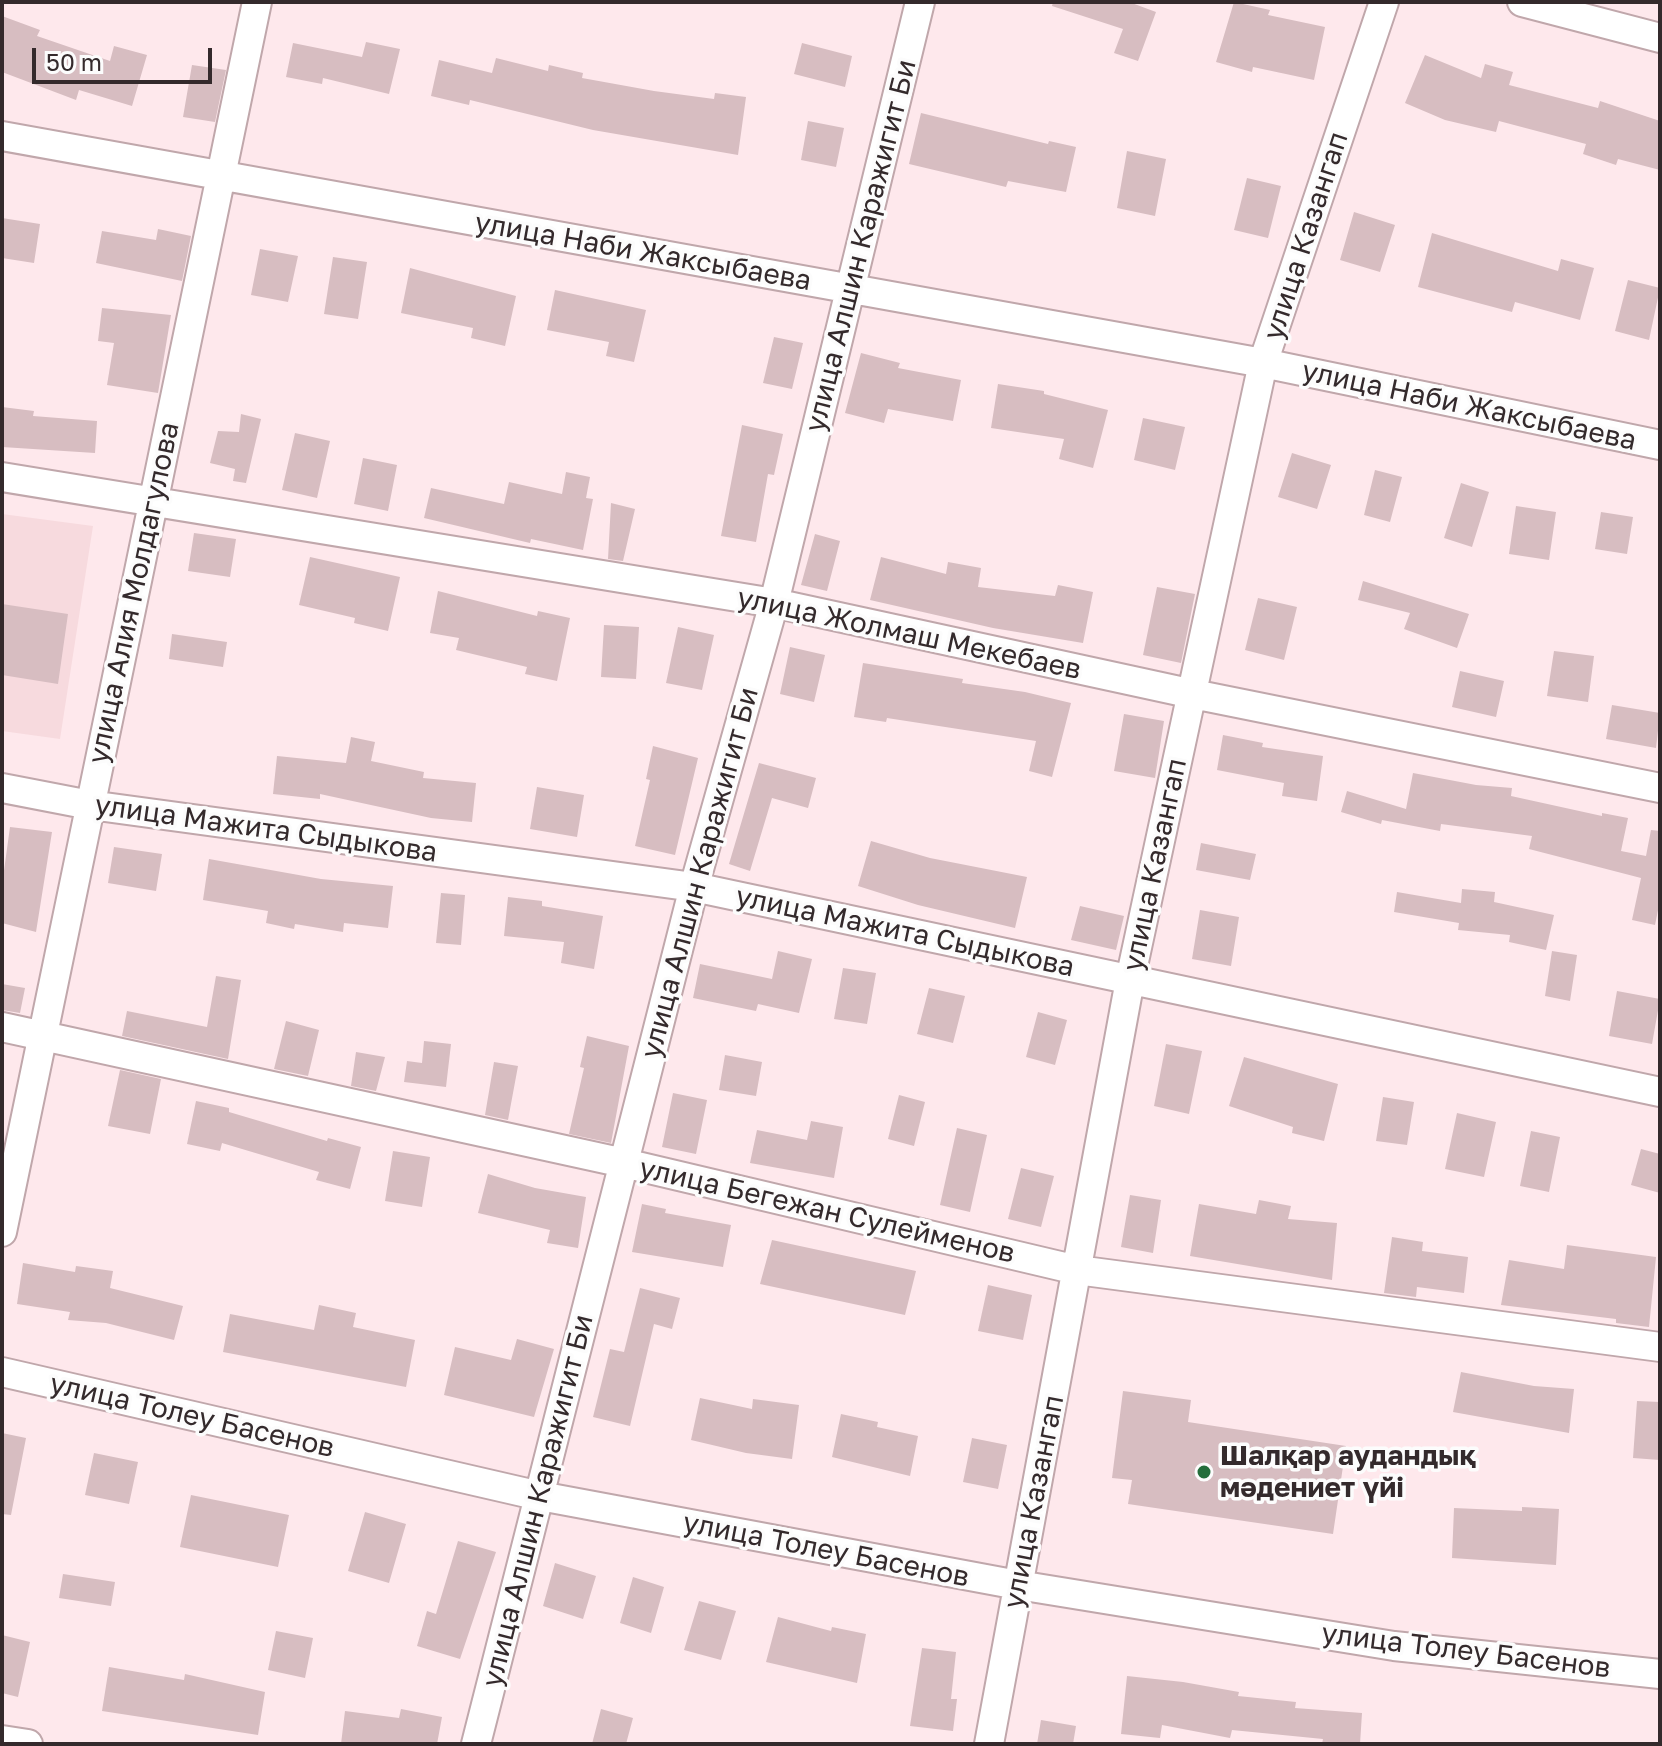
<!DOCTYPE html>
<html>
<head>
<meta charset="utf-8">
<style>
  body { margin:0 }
  #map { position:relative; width:1662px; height:1746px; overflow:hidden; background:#fee8ec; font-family:"Golos Text",sans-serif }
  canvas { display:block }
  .frame { position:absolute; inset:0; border:4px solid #342a2c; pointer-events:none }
  .scale { position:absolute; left:32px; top:48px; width:180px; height:36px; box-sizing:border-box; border:4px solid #342a2c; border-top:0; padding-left:10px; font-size:24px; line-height:28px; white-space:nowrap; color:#342a2c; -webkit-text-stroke:6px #fcfcfc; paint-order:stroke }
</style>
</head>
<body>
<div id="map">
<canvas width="1662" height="1746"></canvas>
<div class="frame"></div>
<div class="scale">50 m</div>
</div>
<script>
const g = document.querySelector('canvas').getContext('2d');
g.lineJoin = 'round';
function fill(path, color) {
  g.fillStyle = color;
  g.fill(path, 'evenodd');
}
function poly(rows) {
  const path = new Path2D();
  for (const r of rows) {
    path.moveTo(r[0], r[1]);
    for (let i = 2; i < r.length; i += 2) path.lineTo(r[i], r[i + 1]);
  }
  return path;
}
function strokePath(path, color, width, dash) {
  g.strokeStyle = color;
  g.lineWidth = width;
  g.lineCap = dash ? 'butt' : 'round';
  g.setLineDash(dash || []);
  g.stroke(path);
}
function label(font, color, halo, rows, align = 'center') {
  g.font = font + ' "Golos Text",sans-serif';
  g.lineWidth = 7;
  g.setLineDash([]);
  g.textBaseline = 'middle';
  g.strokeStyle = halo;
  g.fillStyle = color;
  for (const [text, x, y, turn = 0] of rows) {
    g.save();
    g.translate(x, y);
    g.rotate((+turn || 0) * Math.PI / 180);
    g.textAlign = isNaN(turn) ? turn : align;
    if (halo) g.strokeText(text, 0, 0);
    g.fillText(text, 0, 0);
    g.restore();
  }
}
const built = poly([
  [2,514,93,526,60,739,2,731]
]);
const building = poly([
  [1053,2,1129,2,1156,12,1138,61,1114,53,1123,29,1052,6],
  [1234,2,1270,10,1268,15,1325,27,1314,80,1253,67,1252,72,1216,62],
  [2,16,40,30,37,36,110,61,114,46,147,55,132,106,79,90,76,100,2,72],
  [366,42,400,49,389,94,323,78,322,84,286,77,293,43,362,57],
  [802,43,852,56,845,87,794,74],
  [1425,55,1481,78,1485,64,1513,72,1509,85,1598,108,1600,101,1660,121,1660,170,1618,159,1616,165,1583,154,1586,144,1499,121,1496,132,1445,120,1405,103],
  [496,58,548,71,549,65,583,73,582,78,654,91,714,99,715,93,746,97,738,155,593,130,470,100,469,105,431,96,439,60,492,73],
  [192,65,226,70,215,122,183,117],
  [921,113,1048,144,1049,141,1076,147,1066,192,1008,181,1006,187,909,164],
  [808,121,844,128,836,167,801,160],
  [1127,151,1166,159,1155,216,1117,208],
  [1247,178,1281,186,1268,238,1234,230],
  [1354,212,1395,225,1380,272,1340,260],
  [2,218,40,224,34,263,2,258],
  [158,229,191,236,182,281,96,263,102,231,156,240],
  [1432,233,1558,271,1561,259,1594,268,1580,320,1515,302,1512,312,1418,287],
  [260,249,298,256,288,302,251,295],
  [333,257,367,262,358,319,324,314],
  [410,268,516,296,505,346,471,338,473,328,401,313],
  [1628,280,1660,288,1649,340,1615,331],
  [555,290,646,310,634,362,606,356,609,342,547,330],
  [102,308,171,315,158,393,107,385,114,343,98,341],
  [774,337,803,343,792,389,763,383],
  [861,353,900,363,898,368,961,380,953,421,888,409,884,423,845,413],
  [998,384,1044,391,1044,394,1108,410,1093,468,1059,459,1064,439,991,428],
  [2,407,34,411,33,416,97,421,95,453,2,447],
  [241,414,261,419,246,483,233,481,235,469,210,463,218,431,239,432],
  [1143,418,1185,427,1175,470,1134,460],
  [742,425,783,434,774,475,768,474,756,542,721,536],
  [295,433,330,441,317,498,282,490],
  [1292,453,1331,465,1317,509,1278,497],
  [363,458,397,465,388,511,354,504],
  [1375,470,1402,477,1390,522,1364,515],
  [566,472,590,477,586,498,593,499,583,550,531,539,530,543,424,518,431,488,504,504,509,482,562,494],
  [1461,483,1489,492,1472,547,1444,538],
  [611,503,635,509,623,561,608,559],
  [1516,506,1556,512,1549,560,1509,554],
  [1601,512,1633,517,1627,554,1595,549],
  [194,533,236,539,230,577,188,571],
  [815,534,840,541,827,591,801,585],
  [310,557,400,577,388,631,354,623,355,618,299,605],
  [881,557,946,574,948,562,981,568,978,587,1055,596,1058,585,1093,592,1083,643,993,628,870,600],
  [1363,581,1469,614,1457,648,1404,629,1410,613,1358,600],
  [1157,587,1195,594,1181,663,1143,655],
  [438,591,537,616,538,611,570,618,557,681,525,674,527,667,456,650,459,638,430,633],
  [1258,598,1297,607,1284,660,1245,650],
  [2,604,68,614,58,684,2,675],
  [604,625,639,627,636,679,601,677],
  [678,627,714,635,702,690,666,683],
  [172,634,227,642,223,667,169,659],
  [790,647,825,655,814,702,780,694],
  [1554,651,1594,656,1588,702,1547,696],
  [863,663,963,679,962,683,1025,692,1071,703,1052,777,1029,771,1036,741,887,718,886,722,854,717],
  [1460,671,1504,681,1496,717,1452,707],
  [1612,705,1660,713,1656,748,1606,739],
  [1124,714,1164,721,1155,778,1114,771],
  [1223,735,1263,743,1262,747,1323,756,1317,801,1282,796,1284,783,1217,770],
  [351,737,375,742,371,761,424,772,423,778,476,783,472,822,431,818,320,794,320,799,273,794,277,756,346,763],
  [653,746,698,758,675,855,635,846,650,780,646,779],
  [759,763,816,778,808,808,772,798,750,871,729,864],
  [1413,773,1476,785,1512,788,1511,796,1602,816,1602,813,1628,818,1621,851,1646,856,1651,830,1660,831,1660,900,1655,925,1632,920,1641,878,1529,849,1532,836,1441,824,1440,831,1382,820,1381,824,1341,812,1347,791,1406,809],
  [537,787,584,795,577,837,530,829],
  [10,827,52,832,36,932,2,923,2,885],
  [871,841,930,858,1027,877,1015,928,918,905,858,886],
  [1201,843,1256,854,1250,880,1196,870],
  [114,847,162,854,156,891,108,883],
  [209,859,321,879,393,886,388,928,344,923,343,932,295,924,294,929,266,923,268,911,203,900],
  [1462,889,1495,892,1494,902,1554,915,1546,950,1509,942,1510,935,1458,930,1459,923,1394,912,1397,892,1461,903],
  [441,893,465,895,461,945,436,943],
  [508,897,542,901,542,906,603,916,594,969,561,963,564,942,504,936],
  [1080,906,1124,916,1116,950,1071,940],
  [1200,910,1239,917,1231,966,1192,959],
  [778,951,812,959,799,1013,758,1004,756,1011,693,998,700,964,772,979],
  [1552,951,1577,955,1570,1001,1545,996],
  [843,968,876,973,867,1024,834,1019],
  [216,976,241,980,228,1059,122,1036,127,1011,207,1027],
  [2,984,25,988,20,1013,2,1010],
  [929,988,965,996,953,1043,917,1034],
  [1617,991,1660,999,1652,1044,1609,1036],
  [1038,1012,1067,1020,1055,1065,1026,1057],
  [286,1021,319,1030,308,1076,274,1069],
  [587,1036,629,1046,611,1143,569,1134,584,1068,580,1067],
  [424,1041,451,1044,446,1087,404,1082,407,1061,422,1063],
  [1166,1044,1202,1051,1189,1114,1154,1106],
  [356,1052,385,1057,376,1091,351,1086],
  [725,1055,762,1062,756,1096,719,1090],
  [1244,1057,1338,1084,1324,1141,1292,1133,1293,1127,1229,1106],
  [494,1062,518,1066,508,1120,485,1115],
  [120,1070,161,1079,150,1134,108,1126],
  [673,1093,707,1100,696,1154,662,1147],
  [899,1095,925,1102,914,1146,888,1139],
  [1383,1097,1414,1102,1407,1145,1376,1141],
  [196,1101,229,1108,229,1112,327,1141,328,1138,361,1147,350,1189,316,1180,319,1172,222,1143,220,1151,187,1144],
  [1457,1113,1496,1122,1484,1177,1445,1169],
  [811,1121,843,1127,834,1178,750,1163,757,1130,807,1140],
  [957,1128,987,1135,970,1212,940,1205],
  [1531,1131,1560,1137,1549,1192,1520,1186],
  [1641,1149,1660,1154,1660,1193,1631,1185],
  [393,1151,430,1157,422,1207,385,1201],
  [1021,1168,1054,1176,1041,1227,1008,1219],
  [488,1174,535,1188,586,1197,578,1248,547,1243,550,1230,478,1213],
  [1130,1195,1161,1200,1153,1253,1121,1247],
  [1259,1200,1291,1206,1288,1219,1337,1223,1332,1280,1190,1256,1199,1204,1256,1214],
  [642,1204,666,1209,665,1213,731,1225,723,1267,632,1252],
  [1392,1237,1423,1242,1422,1251,1468,1257,1464,1293,1417,1287,1416,1297,1384,1293],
  [772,1240,916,1271,905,1315,760,1284],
  [1567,1245,1656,1257,1649,1327,1616,1323,1616,1319,1501,1305,1509,1260,1564,1269],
  [23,1263,75,1272,76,1266,113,1271,110,1288,183,1306,174,1340,106,1323,68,1320,70,1312,17,1304],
  [988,1285,1032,1295,1023,1340,978,1331],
  [640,1288,680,1298,672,1329,654,1324,630,1426,593,1417,610,1349,624,1352],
  [319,1305,356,1313,353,1327,415,1340,406,1387,223,1352,230,1314,314,1330],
  [517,1339,554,1349,534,1417,444,1395,455,1347,511,1360],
  [1461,1372,1534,1386,1574,1389,1569,1433,1453,1412],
  [1123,1391,1191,1400,1188,1422,1346,1446,1333,1534,1128,1504,1132,1480,1112,1478],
  [700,1398,752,1409,753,1399,799,1405,792,1459,746,1453,691,1440],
  [1637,1401,1660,1402,1660,1460,1633,1458],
  [841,1414,878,1422,877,1427,918,1436,910,1476,832,1457],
  [2,1433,26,1438,11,1515,2,1514],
  [972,1438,1007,1445,998,1489,963,1482],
  [94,1453,138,1462,129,1504,85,1495],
  [191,1495,289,1515,278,1567,180,1547],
  [1522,1507,1559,1509,1556,1565,1452,1558,1454,1508,1522,1511],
  [365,1512,406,1524,389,1583,348,1571],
  [458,1541,496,1552,460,1659,417,1646,427,1611,436,1614],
  [555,1563,596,1576,583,1619,543,1606],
  [63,1574,115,1582,111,1606,59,1598],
  [633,1577,664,1587,651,1633,620,1623],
  [699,1601,736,1611,721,1660,684,1650],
  [778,1617,831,1631,832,1627,866,1634,857,1683,766,1662],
  [276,1631,313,1638,305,1678,268,1670],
  [2,1635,30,1642,18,1697,2,1693],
  [922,1648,956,1652,951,1699,957,1699,953,1731,910,1726],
  [109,1667,184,1680,185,1674,265,1692,258,1735,102,1711],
  [1127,1676,1183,1682,1239,1692,1238,1696,1296,1702,1295,1708,1362,1713,1360,1744,1322,1744,1323,1739,1232,1730,1230,1738,1162,1725,1160,1738,1121,1734],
  [401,1709,442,1717,437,1744,341,1744,345,1711,399,1718],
  [601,1709,633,1718,626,1744,592,1744],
  [1041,1720,1076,1726,1073,1744,1037,1744]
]);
const minor = poly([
  [1522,2,1660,38],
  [2,136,1263,363,1660,445],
  [2,477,774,603,1193,694,1660,788],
  [2,788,90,805,694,887,1660,1092],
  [2,1027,624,1163,1077,1270,1660,1347],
  [2,1232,257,2],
  [2,1372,540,1496,1018,1585,1394,1646,1660,1674],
  [2,1740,28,1744],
  [476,1744,694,887,774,603,920,2],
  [989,1744,1130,980,1263,363,1384,2]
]);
const markers = [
  [1204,1472,8,"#246e3c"]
];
const streetNames = [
  ["улица Казангап",1306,236,-72],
  ["улица Алшин Каражигит Би",861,246,-76],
  ["улица Наби Жаксыбаева",643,252,10],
  ["улица Наби Жаксыбаева",1469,406,12],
  ["улица Алия Молдагулова",134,593,-78],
  ["улица Жолмаш Мекебаев",909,634,12],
  ["улица Мажита Сыдыкова",266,829,8],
  ["улица Казангап",1155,865,-78],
  ["улица Алшин Каражигит Би",700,873,-75],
  ["улица Мажита Сыдыкова",905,932,12],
  ["улица Бегежан Сулейменов",827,1211,13],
  ["улица Толеу Басенов",192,1416,13],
  ["улица Алшин Каражигит Би",538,1501,-76],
  ["улица Казангап",1034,1502,-79],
  ["улица Толеу Басенов",826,1550,11],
  ["улица Толеу Басенов",1466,1651,7]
];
const poiNames = [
  ["Шалқар аудандық",1220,1456],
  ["мәдениет үйі",1220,1488]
];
fill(built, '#f7dade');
fill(building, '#d7bdc1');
strokePath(minor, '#c0a7ab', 32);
strokePath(minor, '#fff', 28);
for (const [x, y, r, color] of markers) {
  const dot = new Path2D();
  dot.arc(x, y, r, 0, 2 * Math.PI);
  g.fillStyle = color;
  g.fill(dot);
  strokePath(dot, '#fcfcfc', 3);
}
label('28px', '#342a2c', '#fcfcfc', streetNames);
label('bold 28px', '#342a2c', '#fcfcfc', poiNames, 'left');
</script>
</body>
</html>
